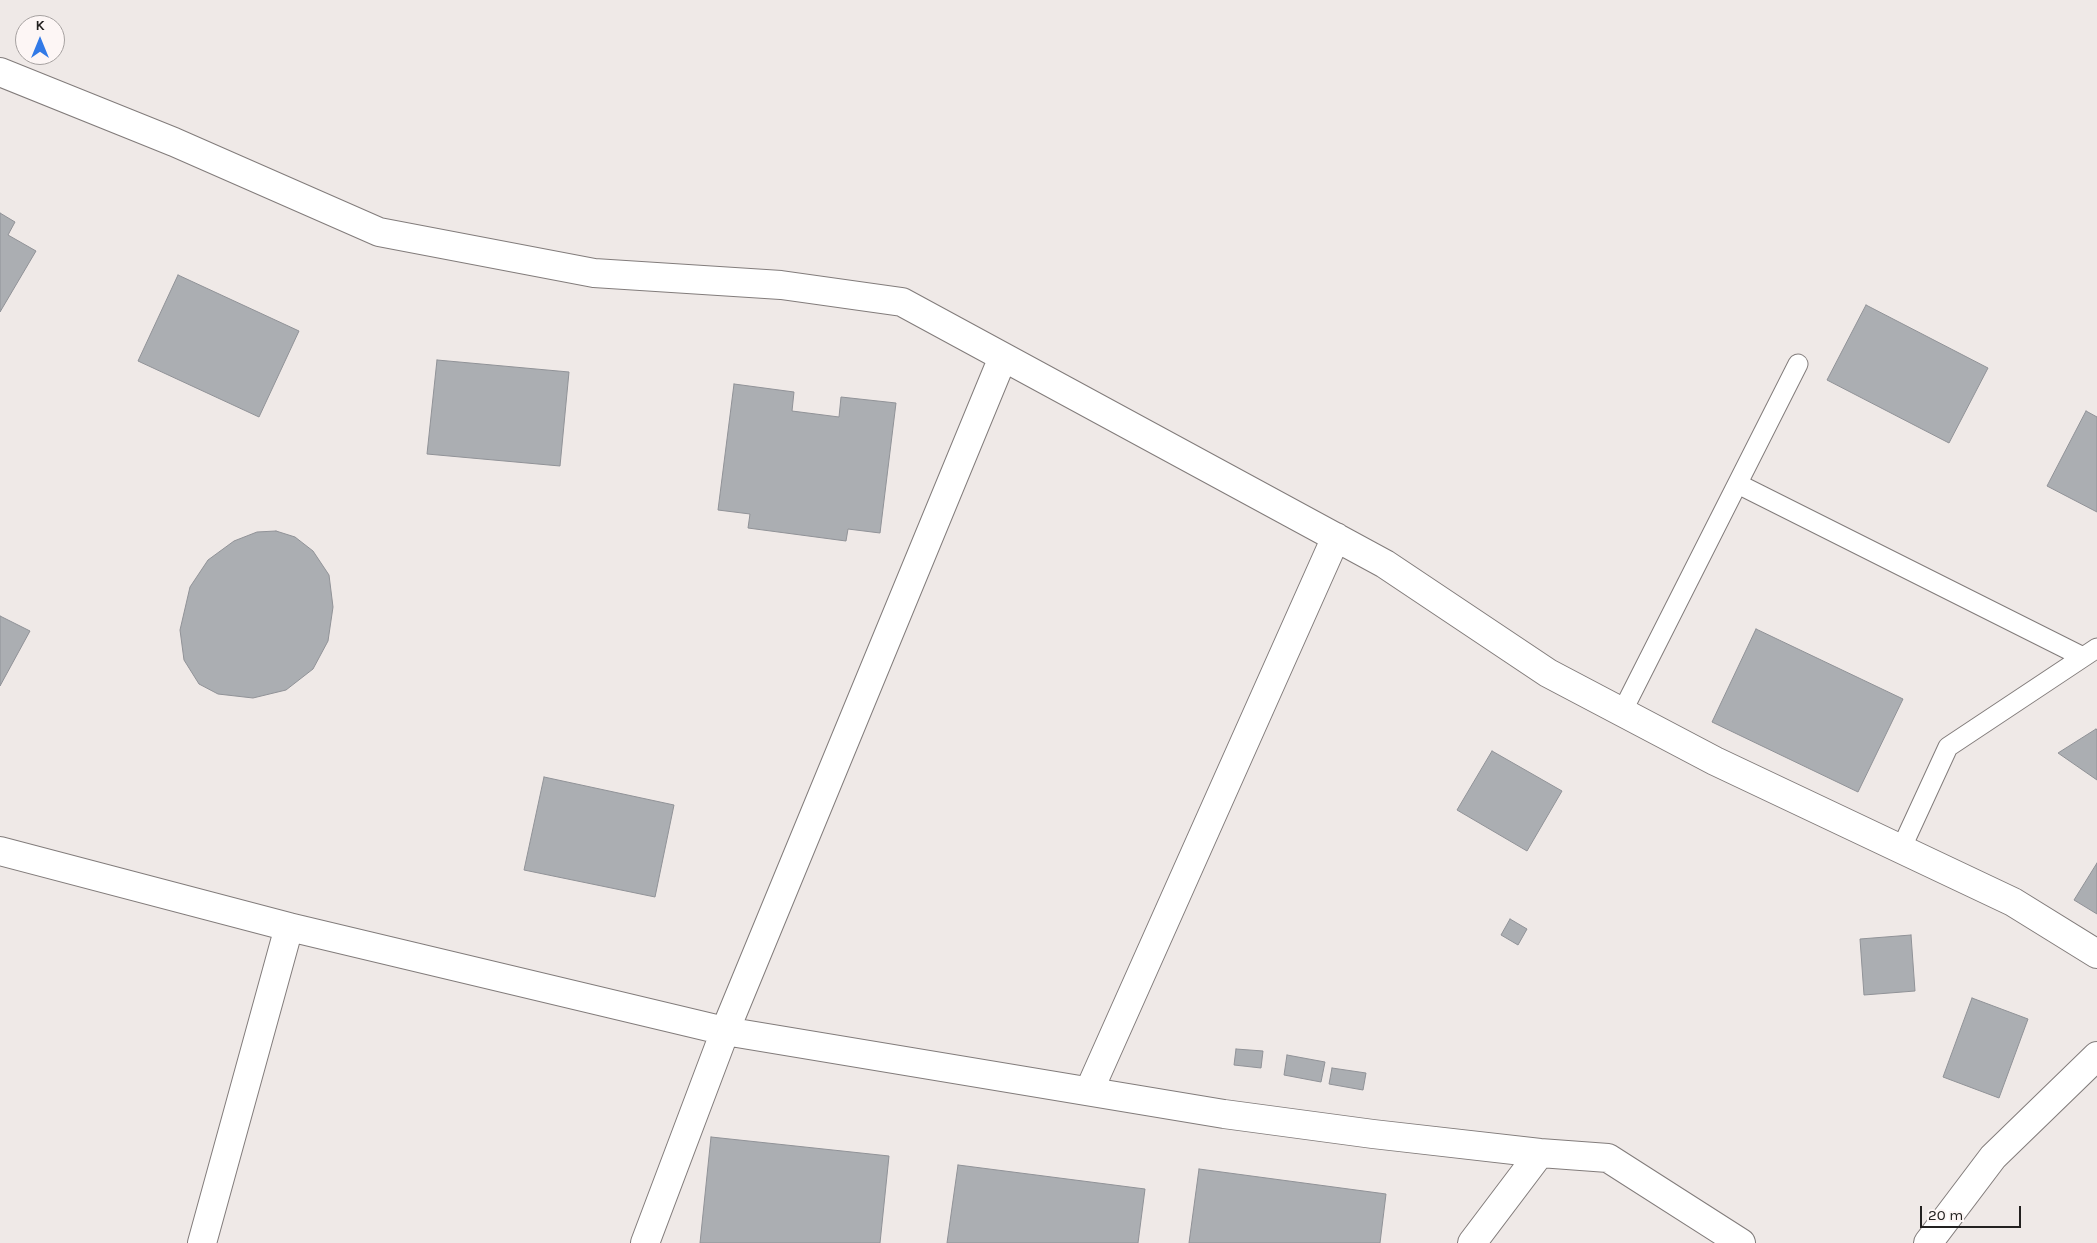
<!DOCTYPE html>
<html>
<head>
<meta charset="utf-8">
<style>
  body { margin:0 }
  #map { position:relative; width:2097px; height:1243px; overflow:hidden; background:#efe9e7; font-family:Karla,sans-serif }
  canvas { display:block }
  .north { position:absolute; left:15px; top:15px; width:50px; height:50px; box-sizing:border-box; background:#fdf6f5; border:1px solid #a6a1a0; border-radius:50%; rotate:0deg; font-size:14px; font-weight:700; line-height:20px; text-align:center; color:#232120 }
  .north::after { content:''; display:block; margin:auto; width:18px; height:22px; background:#327ae7; clip-path:polygon(50% 0,100% 100%,50% 72%,0 100%) }
  .scale { position:absolute; left:1920px; top:1206px; width:101px; height:22px; box-sizing:border-box; border:2px solid #232120; border-top:0; padding-left:6px; font-size:15px; line-height:18px; white-space:nowrap; color:#232120; -webkit-text-stroke:4px #fdf6f5; paint-order:stroke }
</style>
</head>
<body>
<div id="map">
<canvas width="2097" height="1243"></canvas>
<div class="north">K</div>
<div class="scale">20 m</div>
</div>
<script>
const g = document.querySelector('canvas').getContext('2d');
g.lineJoin = 'round';
function fill(path, color) {
  g.fillStyle = color;
  g.fill(path, 'evenodd');
}
function poly(rows) {
  const path = new Path2D();
  for (const r of rows) {
    path.moveTo(r[0], r[1]);
    for (let i = 2; i < r.length; i += 2) path.lineTo(r[i], r[i + 1]);
  }
  return path;
}
function strokePath(path, color, width, dash) {
  g.strokeStyle = color;
  g.lineWidth = width;
  g.lineCap = dash ? 'butt' : 'round';
  g.setLineDash(dash || []);
  g.stroke(path);
}
const building = poly([
  [0,213,15,222,8,235,36,251,0,312,0,213],
  [178,275,299,331,259,417,138,361,178,275],
  [1866,305,1988,368,1949,443,1827,380,1866,305],
  [437,360,569,372,560,466,427,454,437,360],
  [734,384,794,392,792,411,839,417,841,397,896,403,880,533,848,529,846,541,748,528,750,514,718,510,734,384],
  [2086,411,2097,417,2097,512,2047,486,2086,411],
  [276,531,295,537,313,551,329,575,333,607,328,641,313,669,286,690,253,698,218,694,199,684,184,660,180,630,190,587,208,560,234,541,257,532,276,531],
  [0,616,30,631,0,686,0,616],
  [1756,629,1903,699,1858,792,1712,722,1756,629],
  [2096,729,2097,730,2097,780,2058,753,2096,729],
  [1492,751,1562,791,1527,851,1457,810,1492,751],
  [544,777,674,805,655,897,524,870,544,777],
  [2097,863,2097,914,2074,900,2097,863],
  [1510,919,1527,929,1518,945,1501,935,1510,919],
  [1911,935,1915,991,1864,995,1860,939,1911,935],
  [1972,998,2028,1019,1999,1098,1943,1077,1972,998],
  [1236,1049,1263,1051,1261,1068,1234,1065,1236,1049],
  [1287,1055,1325,1062,1321,1082,1284,1075,1287,1055],
  [1332,1068,1366,1073,1363,1090,1329,1084,1332,1068],
  [711,1137,889,1156,880,1243,700,1243,711,1137],
  [958,1165,1145,1189,1138,1243,947,1243,958,1165],
  [1199,1169,1386,1194,1380,1243,1189,1243,1199,1169]
]);
const service = poly([
  [1738,484,2083,657],
  [1622,712,1798,364],
  [1901,849,1948,747,2097,648]
]);
const minor = poly([
  [0,72,174,142,379,232,594,273,781,285,902,302,1385,564,1548,673,1715,761,2013,902,2097,954],
  [0,851,289,927,725,1031,1224,1114,1373,1134,1540,1153,1608,1158,1741,1243],
  [1089,1091,1336,537],
  [202,1243,289,927],
  [645,1243,725,1031,1003,357],
  [1472,1243,1540,1153],
  [1928,1243,1993,1157,2097,1056]
]);
fill(building, '#abaeb2');
strokePath(building, '#909297', 1);
strokePath(service, '#827c7b', 21);
strokePath(minor, '#827c7b', 30);
strokePath(service, '#fff', 19);
strokePath(minor, '#fff', 28);
</script>
</body>
</html>
